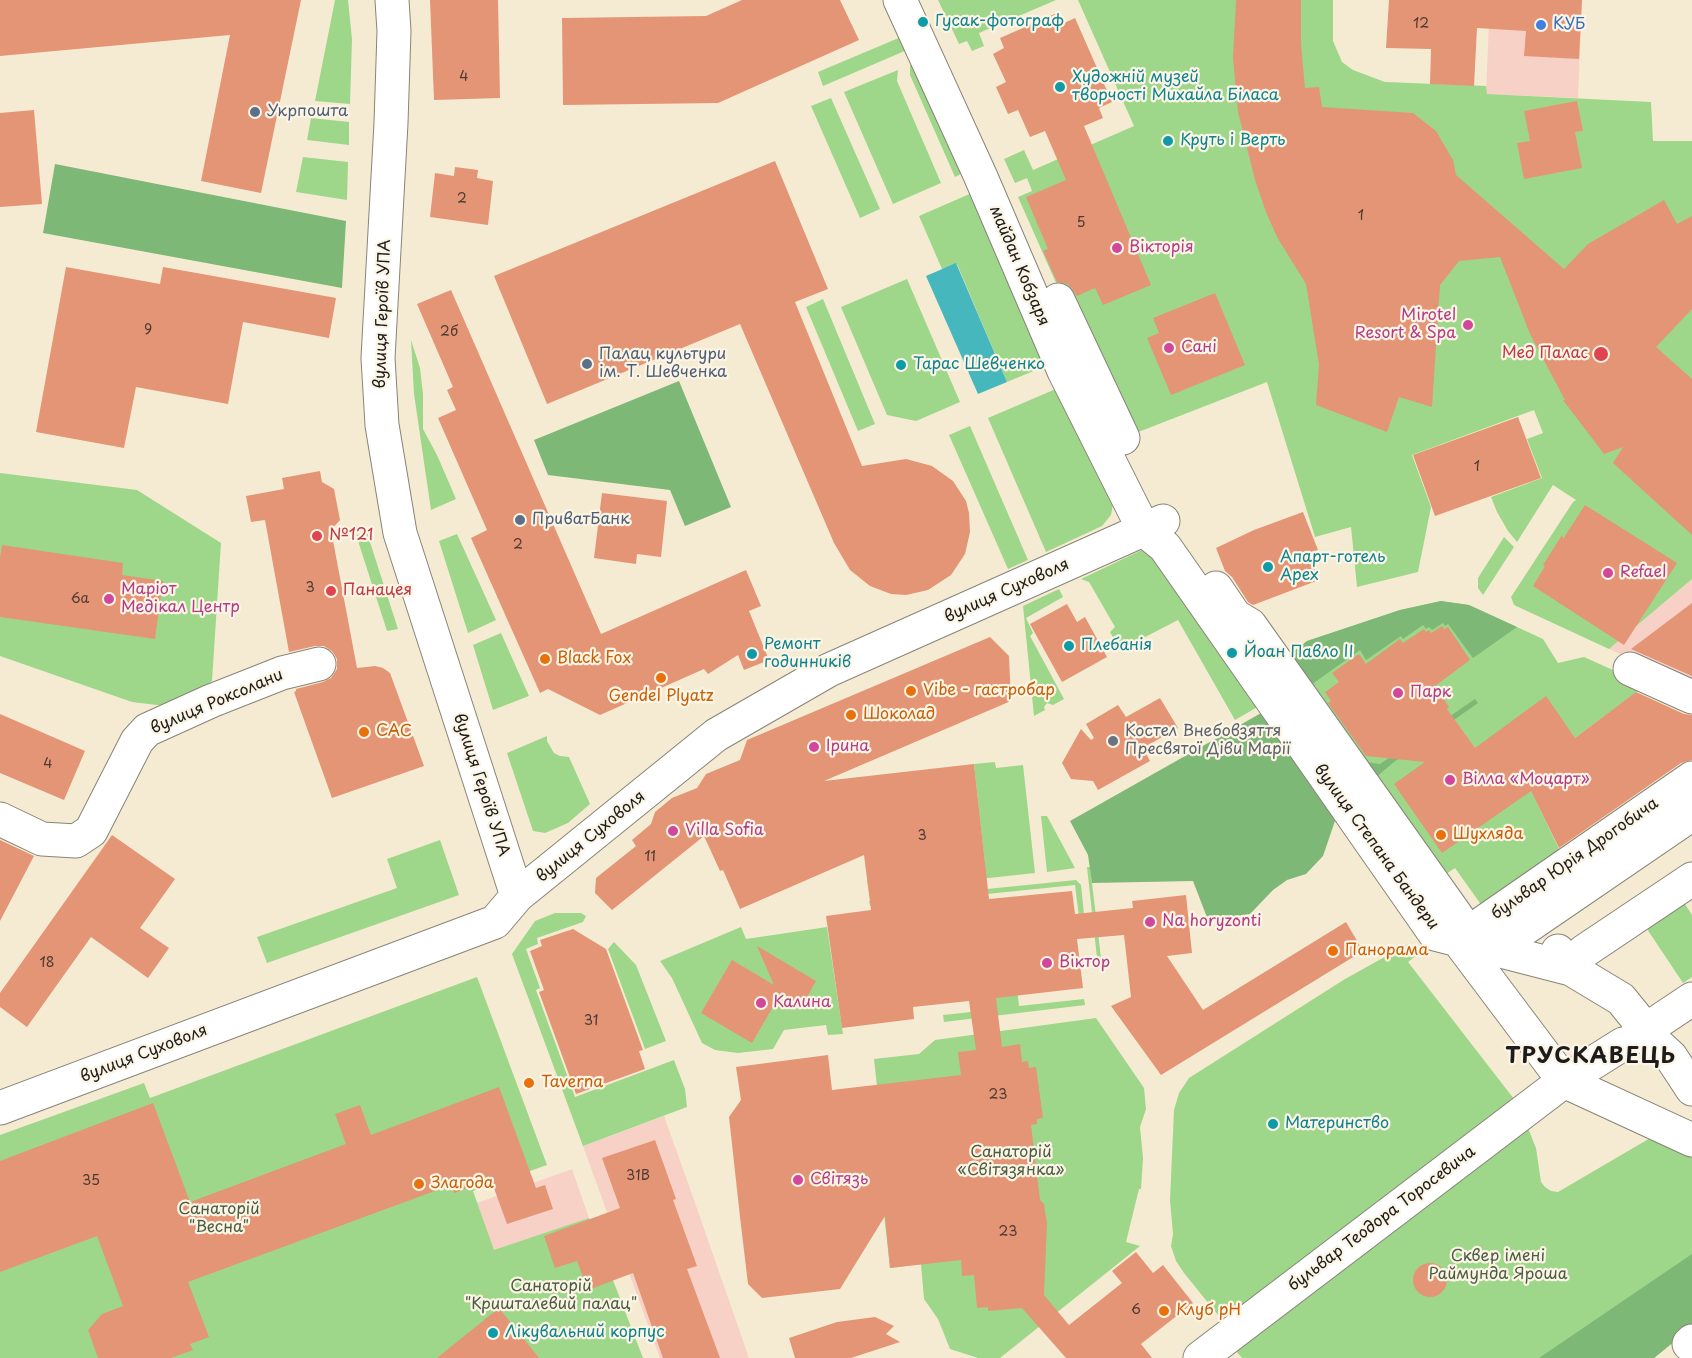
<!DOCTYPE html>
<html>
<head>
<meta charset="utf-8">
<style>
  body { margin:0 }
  canvas { display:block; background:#f5ebd2 }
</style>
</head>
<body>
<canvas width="1692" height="1358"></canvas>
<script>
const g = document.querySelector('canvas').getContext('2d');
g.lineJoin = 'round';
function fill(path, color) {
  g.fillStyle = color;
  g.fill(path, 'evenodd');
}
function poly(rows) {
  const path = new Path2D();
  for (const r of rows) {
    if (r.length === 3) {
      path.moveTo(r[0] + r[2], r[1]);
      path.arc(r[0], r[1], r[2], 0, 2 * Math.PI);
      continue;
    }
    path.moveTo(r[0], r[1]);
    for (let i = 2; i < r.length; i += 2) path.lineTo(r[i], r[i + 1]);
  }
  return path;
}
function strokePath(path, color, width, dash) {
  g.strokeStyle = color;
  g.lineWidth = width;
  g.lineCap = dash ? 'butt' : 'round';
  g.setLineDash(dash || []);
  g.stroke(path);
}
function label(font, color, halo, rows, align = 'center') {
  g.font = font + ' "Playpen Sans",sans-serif';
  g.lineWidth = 4.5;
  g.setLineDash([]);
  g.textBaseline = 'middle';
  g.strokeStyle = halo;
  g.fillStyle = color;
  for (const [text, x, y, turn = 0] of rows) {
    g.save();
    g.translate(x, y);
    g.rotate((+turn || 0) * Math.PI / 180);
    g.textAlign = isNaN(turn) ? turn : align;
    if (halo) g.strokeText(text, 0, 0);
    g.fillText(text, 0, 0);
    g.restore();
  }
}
const built = poly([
  [1490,0,1582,0,1578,98,1486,94],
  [1692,579,1692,687,1609,649],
  [664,1116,693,1197,749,1358,660,1358,583,1146],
  [572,1169,589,1218,494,1251,477,1203]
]);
const green = poly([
  [335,0,348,0,352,39,350,104,315,101],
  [938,0,1056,0,979,33,984,46,972,51,967,41,959,44],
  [1078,0,1333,0,1333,41,1342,62,1353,70,1385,82,1486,86,1487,94,1651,102,1653,141,1692,141,1692,579,1609,649,1514,605,1511,597,1573,502,1576,500,1553,485,1517,542,1508,531,1497,512,1491,497,1542,478,1527,439,1543,433,1534,410,1412,455,1431,507,1418,572,1357,587,1351,527,1315,537,1267,382,1128,436,1092,364,1018,197,1032,191,1027,178,1015,183,1004,159,1024,150,1033,170,1134,126],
  [901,37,907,50,823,86,818,72],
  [916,63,965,172,955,177,910,75,910,65],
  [898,70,897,81,941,183,893,204,844,92],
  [831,98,880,209,860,218,811,106],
  [311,118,349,122,349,145,307,140],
  [303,157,348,162,347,200,296,192],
  [974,192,1048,365,1007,382,957,264,942,269,919,216],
  [907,279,960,402,916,421,887,415,841,307],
  [823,299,875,424,858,431,806,307],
  [411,340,420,368,423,394,423,429,437,455,456,499,431,510,414,394],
  [1058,388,1114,499,1111,515,1102,526,1046,552,988,418],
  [970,426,1028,560,1008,569,949,435],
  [0,473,137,490,221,543,212,681,191,696,165,706,132,702,0,656],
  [368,533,370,542,398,629,387,631,359,544,357,535],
  [457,534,496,620,468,633,439,541],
  [1504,537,1514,547,1483,595,1478,588,1478,578],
  [1146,548,1266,702,1235,720,1178,620,1120,650,1110,632,1115,627,1089,582,1081,579],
  [1059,589,1063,597,1026,618,1033,633,1030,636,1064,699,1053,705,1047,703,1044,707,1045,710,1034,716,1023,606],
  [1441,601,1469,605,1543,639,1558,663,1584,657,1646,685,1524,776,1560,851,1482,906,1455,868,1437,880,1388,812,1293,652,1307,641,1400,610],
  [501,633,529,696,493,710,473,645],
  [547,736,547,741,554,753,560,756,569,757,590,804,568,823,545,833,533,831,507,753],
  [995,762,996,768,1023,765,1035,873,869,891,867,879,985,865,974,764],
  [1041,816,1047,816,1075,868,1047,872],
  [440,840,459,895,267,963,257,937,397,888,387,859],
  [1087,867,1090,867,1092,883,1101,958,1097,958],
  [1076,880,1081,885,1085,924,1080,925,1075,885,870,906,869,901],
  [1685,904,1692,915,1692,977,1683,983,1647,929],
  [555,913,581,913,586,916,583,922,537,938,538,944,526,949,540,988,536,990,575,1097,674,1060,685,1089,687,1107,583,1146,512,954,535,921],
  [741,927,746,939,827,927,843,1034,828,1035,826,1025,784,1030,773,1049,738,1053,715,1050,702,1043,672,978,660,961],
  [1011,934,1019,1006,1084,999,1085,1005,944,1022,943,1015,989,1010],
  [614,942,636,965,666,1041,645,1049,608,949],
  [1408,944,1417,955,1408,962,1514,1099,1222,1320,1184,1273,1176,1261,1171,1246,1173,1234,1170,1200,1174,1110,1179,1093,1189,1078,1345,979],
  [477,977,547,1165,473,1191,494,1250,589,1218,643,1358,0,1358,0,1135,144,1083,150,1098],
  [1096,1018,1144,1088,1146,1109,1140,1127,1143,1158,1141,1189,1139,1189,1126,1242,1140,1246,1000,1358,978,1358,950,1349,938,1319,924,1299,921,1264,890,1268,874,1124,881,1123,874,1059,919,1054,935,1040],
  [1528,1128,1536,1148,1541,1182,1545,1187,1551,1191,1558,1192,1652,1137,1692,1156,1692,1327,1654,1358,1242,1358,1236,1351]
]);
const forest = poly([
  [55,164,346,221,342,288,43,233],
  [679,381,731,507,685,526,670,490,548,475,534,440],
  [1441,601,1469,605,1517,627,1473,658,1448,624,1445,626,1443,623,1432,630,1429,627,1426,629,1423,625,1403,639,1401,636,1366,660,1360,650,1308,687,1288,671,1293,652,1307,641,1400,610],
  [1475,699,1478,703,1394,762,1368,784,1359,761,1380,764],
  [1270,708,1336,818,1323,856,1306,874,1287,880,1273,890,1250,914,1208,920,1193,881,1092,883,1088,855,1070,821],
  [1692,1254,1692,1327,1654,1358,1539,1358]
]);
const water = poly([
  [956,263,1007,382,978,394,926,276]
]);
const building = poly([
  [0,0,301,0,261,193,201,181,230,35,0,56],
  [430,0,498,0,500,98,434,100],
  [742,0,840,0,859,40,718,103,563,105,562,18,706,16],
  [1236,0,1301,0,1301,44,1305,88,1319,87,1322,107,1413,113,1436,131,1453,160,1456,175,1564,269,1588,244,1664,200,1677,224,1692,216,1692,309,1656,347,1692,379,1692,535,1613,463,1623,447,1604,454,1563,400,1565,400,1530,334,1500,257,1459,261,1440,285,1432,407,1399,397,1387,432,1316,405,1319,365,1306,284,1277,237,1266,212,1255,180,1238,112,1233,58],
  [1389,0,1582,0,1579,59,1524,56,1526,31,1477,28,1474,86,1430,84,1431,49,1386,48],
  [1057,13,1062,24,1075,18,1112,102,1099,108,1103,118,1084,126,1151,285,1103,305,1095,288,1077,296,1068,284,1057,282,1043,251,1048,249,1026,197,1066,180,1045,131,1030,137,1018,110,1008,114,996,87,1006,82,993,54,1004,48,1000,38],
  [1577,101,1583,131,1575,132,1582,168,1524,179,1517,143,1530,141,1524,111],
  [34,110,42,204,0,207,0,113],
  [775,161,828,289,795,302,862,466,906,459,932,466,953,481,966,501,969,513,970,532,965,554,951,575,928,590,906,595,891,594,870,586,850,570,834,543,740,324,547,404,494,276],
  [455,167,478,170,477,178,493,181,488,225,430,217,435,173,454,176],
  [66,267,160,284,163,267,336,298,329,338,243,322,228,404,136,387,124,448,36,432],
  [451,290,601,634,746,570,761,606,749,611,769,660,744,670,738,655,708,674,704,669,600,715,548,689,540,693,471,538,487,530,438,418,456,410,447,390,453,387,417,304],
  [1215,293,1245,365,1171,395,1147,338,1159,333,1153,318],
  [1518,417,1541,478,1435,516,1413,455],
  [320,471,322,482,334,489,340,520,331,530,357,668,375,666,383,668,390,673,424,766,332,798,294,692,296,691,296,689,323,682,331,678,337,669,337,659,332,651,324,646,315,646,289,652,265,520,251,522,246,496,284,489,282,478],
  [602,493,667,501,661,557,637,554,636,564,594,558],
  [1585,505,1677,563,1624,645,1533,586,1545,566,1543,565,1562,535,1563,539],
  [1303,512,1318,550,1308,553,1319,580,1253,605,1248,602,1232,577,1225,571,1216,548,1254,530],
  [2,545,123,563,122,575,163,581,155,639,0,617,0,557],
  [1692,603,1692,676,1631,649],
  [1067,604,1077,622,1085,617,1107,657,1062,682,1030,624],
  [1442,626,1444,629,1448,627,1470,660,1435,686,1449,707,1447,709,1475,748,1546,696,1575,738,1636,692,1684,714,1692,715,1692,760,1681,763,1559,848,1531,791,1442,853,1394,784,1425,762,1366,756,1328,703,1331,701,1325,692,1339,682,1332,673,1359,654,1366,664,1400,639,1403,643,1424,629,1426,632,1429,630,1431,633],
  [990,637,1009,656,1011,701,824,781,974,764,989,899,1072,891,1075,914,1133,908,1132,901,1186,895,1192,953,1167,956,1203,1010,1346,922,1363,951,1161,1075,1111,1006,1131,997,1124,935,1077,939,1083,988,996,998,1002,1047,1020,1044,1022,1062,1028,1061,1029,1068,1036,1067,1043,1118,1037,1119,1037,1124,1031,1125,1040,1200,1044,1204,1047,1224,1044,1295,1069,1325,1122,1283,1112,1271,1136,1252,1153,1273,1163,1265,1193,1303,1141,1344,1152,1358,1066,1358,1022,1308,988,1311,988,1307,977,1308,974,1275,962,1276,961,1260,890,1268,885,1216,840,1289,762,1298,748,1284,740,1217,729,1117,741,1100,736,1067,828,1055,832,1090,961,1075,958,1052,976,1050,969,1001,913,1007,914,1019,842,1028,826,916,871,910,864,855,740,909,723,870,720,871,704,836,612,910,595,893,596,878,636,846,632,840,651,824,655,812,672,798,697,788,706,774,740,760,747,740],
  [1160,698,1178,728,1143,748,1150,761,1098,790,1093,781,1071,779,1062,763,1081,729,1091,740,1094,738,1086,724,1118,705,1126,717],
  [0,714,85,751,64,800,0,773],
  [112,835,175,879,140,928,169,948,148,978,91,937,27,1027,0,1007,0,993],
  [0,840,34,856,0,921],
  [573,929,606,949,643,1050,639,1051,645,1069,576,1094,539,992,544,990,530,951,542,946,540,940],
  [757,946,816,981,802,1006,781,993,752,1043,701,1013,732,960,774,985],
  [499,1087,536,1188,545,1185,553,1209,507,1224,491,1180,454,1193,451,1185,188,1282,209,1337,190,1344,193,1350,171,1358,98,1358,88,1330,102,1314,123,1306,97,1236,0,1272,0,1161,153,1103,190,1202,346,1144,335,1114,360,1105,371,1135],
  [655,1140,676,1199,673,1200,697,1266,687,1269,720,1358,663,1358,633,1273,588,1290,577,1261,555,1268,544,1236,620,1208,602,1158],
  [1430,1280,17],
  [499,1308,539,1358,437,1358],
  [875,1317,894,1326,886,1334,900,1342,851,1358,795,1358,789,1338,837,1322]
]);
const minor = poly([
  [392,0,394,31,391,123,378,358,382,425,400,533,517,896],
  [900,0,980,175,1064,371,1144,530,1165,547,1435,934,1571,969,1621,999,1659,1046,1671,1057,1692,1089],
  [1058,300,1123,438],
  [1216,588,1235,616,1250,625,1458,918,1458,940],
  [1630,669,1692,697],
  [0,819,42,839,76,841,91,831,137,741,147,730,211,701,282,673,319,664],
  [1458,940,1564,1081,1692,1140],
  [1458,940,1692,778],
  [1558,951,1571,969,1583,952,1692,879],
  [1483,957,1692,814],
  [1635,1037,1692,999],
  [0,1108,495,922,517,896,716,735,829,670,1163,521],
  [1689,1344,1692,1341],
  [1200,1358,1564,1081,1623,1044]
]);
const markers = [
  [923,22,6,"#0f9aa8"],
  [1541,25,6,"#3f7fe0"],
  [1060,87,6,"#0f9aa8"],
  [255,112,6,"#5c6f8a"],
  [1168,141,6,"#0f9aa8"],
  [1117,248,6,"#d1479c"],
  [1468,325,6,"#d1479c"],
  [1169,348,6,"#d1479c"],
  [1601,354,8,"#e0444e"],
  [587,364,6,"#5c6f8a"],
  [901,365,6,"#0f9aa8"],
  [520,520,6,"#5c6f8a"],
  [317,536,6,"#e0444e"],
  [1268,567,6,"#0f9aa8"],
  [1608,573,6,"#d1479c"],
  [331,591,6,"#e0444e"],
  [109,599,6,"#d1479c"],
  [1069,646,6,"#0f9aa8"],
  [1232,653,6,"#0f9aa8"],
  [752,654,6,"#0f9aa8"],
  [545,659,6,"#e8710a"],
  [661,678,6,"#e8710a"],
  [911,691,6,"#e8710a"],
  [1398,693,6,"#d1479c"],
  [851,715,6,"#e8710a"],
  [364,732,6,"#e8710a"],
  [1113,741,6,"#6b7280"],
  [814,747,6,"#d1479c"],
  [1450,780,6,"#d1479c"],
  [673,831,6,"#d1479c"],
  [1441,835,6,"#e8710a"],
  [1150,922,6,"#d1479c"],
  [1333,951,6,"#e8710a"],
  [1047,963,6,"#d1479c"],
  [761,1003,6,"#d1479c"],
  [529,1083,6,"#e8710a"],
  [1273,1124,6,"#0f9aa8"],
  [798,1180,6,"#d1479c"],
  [419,1184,6,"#e8710a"],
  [1164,1311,6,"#e8710a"],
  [493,1333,6,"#0f9aa8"]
];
const numberNames = [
  ["12",1421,24],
  ["4",464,77],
  ["2",462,199],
  ["1",1361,216],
  ["5",1081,223],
  ["9",148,330],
  ["2б",449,332],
  ["1",1477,467],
  ["2",518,545],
  ["3",310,588],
  ["6а",80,599],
  ["4",48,764],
  ["3",922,836],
  ["11",650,857],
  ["18",47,963],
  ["31",591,1021],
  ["23",998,1095],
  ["31В",638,1176],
  ["35",91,1181],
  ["23",1008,1232],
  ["6",1136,1310]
];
const cultureNames = [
  ["Гусак-фотограф",935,22],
  ["Художній музей",1072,78],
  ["творчості Михайла Біласа",1072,96],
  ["Круть і Верть",1180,141],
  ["Тарас Шевченко",913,365],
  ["Апарт-готель",1280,558],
  ["Apex",1280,576],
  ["Ремонт",764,645],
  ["годинників",764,663],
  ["Плебанія",1081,646],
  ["Йоан Павло II",1244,653],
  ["Материнство",1285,1124],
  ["Лікувальний корпус",505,1333]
];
const shopNames = [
  ["КУБ",1553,25]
];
const serviceNames = [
  ["Укрпошта",267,112],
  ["Палац культури",599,355],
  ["ім. Т. Шевченка",599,373],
  ["ПриватБанк",532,520]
];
const hotelNames = [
  ["Вікторія",1129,248],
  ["Mirotel",1456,316,"right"],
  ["Resort & Spa",1456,334,"right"],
  ["Сані",1181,348],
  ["Refael",1620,573],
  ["Маріот",121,590],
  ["Медікал Центр",121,608],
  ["Парк",1410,693],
  ["Ірина",826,747],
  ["Вілла «Моцарт»",1462,780],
  ["Villa Sofia",685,831],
  ["Na horyzonti",1162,922],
  ["Віктор",1059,963],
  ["Калина",773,1003],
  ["Світязь",810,1180]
];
const streetNames = [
  ["майдан Кобзаря",1019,266,67],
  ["вулиця Героїв УПА",383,314,-88],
  ["вулиця Суховоля",1007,591,-24],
  ["вулиця Роксолани",217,702,-23],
  ["вулиця Героїв УПА",481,785,72],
  ["вулиця Суховоля",591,837,-39],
  ["вулиця Степана Бандери",1376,847,54],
  ["бульвар Юрія Дрогобича",1575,859,-35],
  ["вулиця Суховоля",144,1054,-21],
  ["бульвар Теодора Торосевича",1382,1219,-37]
];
const healthNames = [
  ["Мед Палас",1588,354,"right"],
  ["№121",329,536],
  ["Панацея",343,591]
];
const foodNames = [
  ["Black Fox",557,659],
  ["Vibe - гастробар",923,691],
  ["Gendel Plyatz",661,697,"center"],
  ["Шоколад",863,715],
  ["САС",376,732],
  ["Шухляда",1453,835],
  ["Панорама",1345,951],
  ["Taverna",541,1083],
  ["Злагода",431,1184],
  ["Клуб pH",1176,1311]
];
const worshipNames = [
  ["Костел Внебовзяття",1125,732],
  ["Пресвятої Діви Марії",1125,750]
];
const parkNames = [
  ["Санаторій",1011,1153],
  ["«Світязянка»",1011,1171],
  ["Санаторій",219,1210],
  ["\"Весна\"",219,1228],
  ["Сквер імені",1498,1257],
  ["Раймунда Яроша",1498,1275],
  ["Санаторій",551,1287],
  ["\"Кришталевий палац\"",551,1305]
];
const districtNames = [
  ["ТРУСКАВЕЦЬ",1591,1057]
];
fill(built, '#f7d1c6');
fill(green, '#9ed78a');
fill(forest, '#7eb876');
fill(water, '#47b7be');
fill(building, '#e49575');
strokePath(minor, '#888477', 35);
strokePath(minor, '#fff', 33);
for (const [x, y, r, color] of markers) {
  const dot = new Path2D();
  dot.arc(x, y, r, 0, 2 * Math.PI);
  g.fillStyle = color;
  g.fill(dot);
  strokePath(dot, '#fcf5e5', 2);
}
label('14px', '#4e3a32', null, numberNames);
label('16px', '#0d838f', '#fcf5e5', cultureNames, 'left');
label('16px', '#366cbe', '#fcf5e5', shopNames, 'left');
label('16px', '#4e5e75', '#fcf5e5', serviceNames, 'left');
label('16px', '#b23c85', '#fcf5e5', hotelNames, 'left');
label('16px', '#1c1c1c', '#fcf5e5', streetNames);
label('16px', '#be3a42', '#fcf5e5', healthNames, 'left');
label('16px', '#c56008', '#fcf5e5', foodNames, 'left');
label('16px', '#5b616d', '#fcf5e5', worshipNames, 'left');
label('16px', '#4a5d42', '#fcf5e5', parkNames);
g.letterSpacing = '1.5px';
label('bold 22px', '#1c1c1c', '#fcf5e5', districtNames);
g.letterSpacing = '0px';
</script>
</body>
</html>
